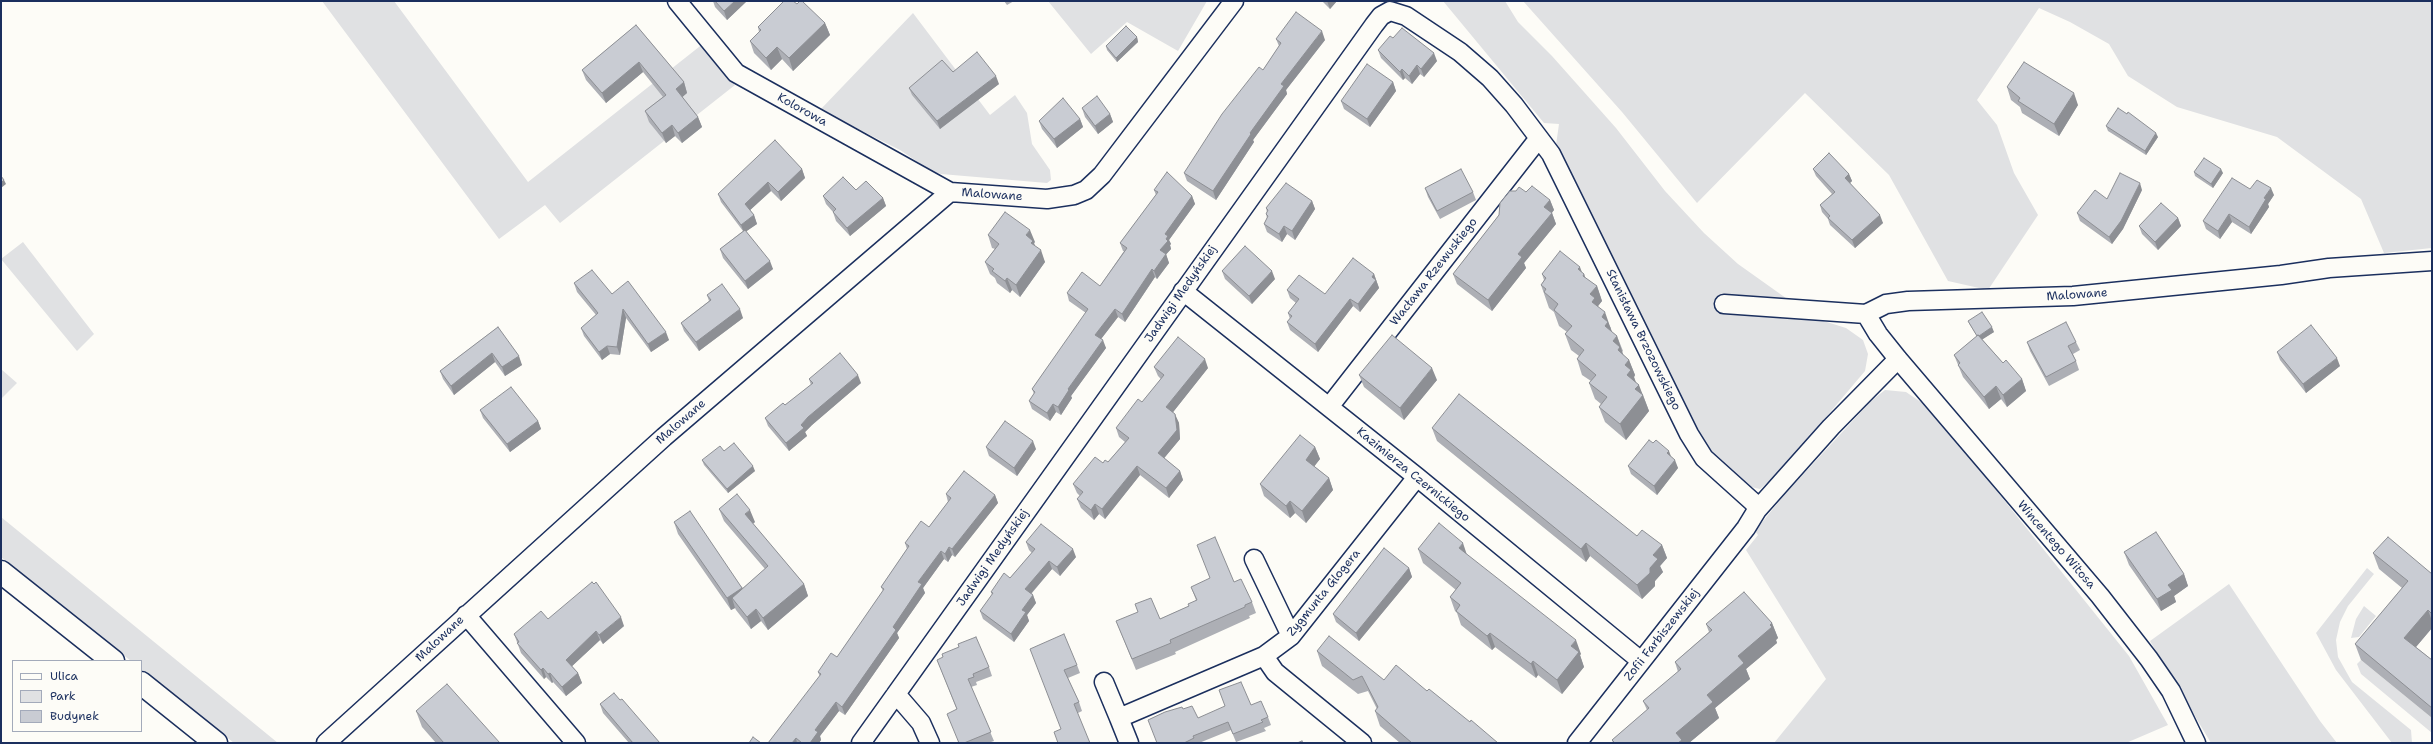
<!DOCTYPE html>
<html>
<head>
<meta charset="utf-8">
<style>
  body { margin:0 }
  #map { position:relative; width:2433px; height:744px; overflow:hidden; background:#fdfcf7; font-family:"Shantell Sans",sans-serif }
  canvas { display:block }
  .frame { position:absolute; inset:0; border:2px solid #1b2f5e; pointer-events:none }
  .legend { position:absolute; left:12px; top:660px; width:130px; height:72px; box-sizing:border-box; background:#fdfcf7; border:1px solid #a3aaba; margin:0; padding:5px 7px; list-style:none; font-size:12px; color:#1b2f5e }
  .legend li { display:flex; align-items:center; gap:8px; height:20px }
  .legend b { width:20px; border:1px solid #a3aaba }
</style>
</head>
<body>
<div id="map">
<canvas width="2433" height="744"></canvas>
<div class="frame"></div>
<ul class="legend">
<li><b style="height:5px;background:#fdfcf7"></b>Ulica</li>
<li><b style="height:11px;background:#e0e1e3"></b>Park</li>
<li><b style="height:11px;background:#c9ccd3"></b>Budynek</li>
</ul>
</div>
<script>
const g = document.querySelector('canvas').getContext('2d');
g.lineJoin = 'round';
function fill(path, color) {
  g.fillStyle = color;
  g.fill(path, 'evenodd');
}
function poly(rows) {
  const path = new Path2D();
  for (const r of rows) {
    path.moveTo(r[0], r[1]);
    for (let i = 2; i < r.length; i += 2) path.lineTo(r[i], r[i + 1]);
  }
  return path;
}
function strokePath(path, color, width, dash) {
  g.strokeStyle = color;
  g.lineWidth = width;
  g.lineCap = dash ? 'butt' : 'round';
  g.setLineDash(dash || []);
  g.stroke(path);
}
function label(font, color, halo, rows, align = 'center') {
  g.font = font + ' "Shantell Sans",sans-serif';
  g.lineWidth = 3.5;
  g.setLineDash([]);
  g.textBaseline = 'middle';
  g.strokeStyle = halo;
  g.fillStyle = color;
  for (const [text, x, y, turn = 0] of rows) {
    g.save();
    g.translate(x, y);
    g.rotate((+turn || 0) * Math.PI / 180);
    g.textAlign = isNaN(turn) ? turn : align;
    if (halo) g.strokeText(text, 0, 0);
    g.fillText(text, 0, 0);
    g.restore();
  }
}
const green = poly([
  [322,1,394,1,528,182,704,43,735,85,560,223,545,205,499,239],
  [1048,1,1207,1,1178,51,1127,22,1091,54],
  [1443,1,1505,1,1518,22,1552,56,1616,128,1665,191,1704,233,1738,264,1814,318,1846,328,1863,340,1868,354,1865,371,1782,469,1760,489,1747,486,1722,465,1705,446,1693,424,1650,333,1556,145,1559,124,1544,123],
  [1523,1,2432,1,2432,248,2384,253,2361,199,2277,137,2177,107,2128,76,2109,44,2070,22,2039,8,1977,100,1997,125,2014,173,2038,215,1988,290,1948,281,1889,175,1805,93,1697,203,1622,112],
  [913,13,990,115,1015,95,1027,113,1032,144,1050,170,1051,180,1047,183,941,174,931,171,900,150,820,110],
  [23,242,94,334,77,351,1,259],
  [1,369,17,383,1,399],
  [1885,390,1906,392,1931,409,2129,656,2168,725,2126,743,1774,743,1826,679,1746,550,1758,535,1755,531,1785,494,1871,401],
  [1,517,278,743,234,743,141,669,141,661,131,661,1,557],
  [2367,568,2374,574,2348,606,2340,622,2336,640,2338,657,2352,682,2411,730,2412,743,2392,743,2336,670,2316,633],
  [2229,584,2320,721,2337,743,2211,743,2150,641],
  [2364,606,2376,616,2359,637,2351,638,2356,619],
  [2361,660,2432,718,2432,733,2361,674,2357,664]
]);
const street = poly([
  [677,1,736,73,950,192],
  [1183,291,1417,477,1641,661],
  [1724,304,1866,314,1886,304,1908,301,2073,296,2281,275,2329,268,2432,261],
  [1866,314,1878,334,1898,359,2100,596,2149,659,2171,691,2196,743],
  [1329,407,1539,138],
  [1757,510,1831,427,1898,359],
  [1254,559,1291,636],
  [466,615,576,743],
  [1264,656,1275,672,1362,743],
  [1104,682,1119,718],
  [896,694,921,723,930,743],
  [326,743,664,437,950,192,1047,199,1074,195,1086,190,1102,175,1234,1],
  [861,743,1374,25,1381,16,1390,11,1406,16,1460,52,1490,78,1514,105,1551,154,1689,434,1704,458,1754,503,1757,510,1746,528,1577,743],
  [1129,743,1119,718,1264,656,1291,636,1417,477]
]);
const secondary = poly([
  [1,572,113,661],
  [141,683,216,743]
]);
const wall = poly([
  [713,1,747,1,727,20,715,7],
  [1004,1,1014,1,1007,5],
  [1322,1,1337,1,1330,9],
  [797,4,825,23,830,35,793,71,782,59,771,70,754,53,750,41,759,32,758,27],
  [636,25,684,82,687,93,682,97,698,117,702,127,682,143,675,136,666,143,649,122,645,111,663,97,643,72,606,103,586,80,582,70],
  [1137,37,1138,42,1117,62,1107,50,1106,46],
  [1393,38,1437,61,1424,77,1420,74,1412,84,1405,78,1403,80,1381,58,1378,50],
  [1276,39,1325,40,1286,90,1287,94,1253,140,1254,142,1216,200,1187,181,1184,173,1263,70,1279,46],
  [953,72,999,84,940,129,912,95,909,88],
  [1393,82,1396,91,1370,127,1344,109,1341,101],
  [2007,87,2078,105,2059,136,2022,113,2020,107,2011,100],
  [1082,108,1110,114,1113,122,1098,134,1085,117],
  [1080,119,1083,127,1057,148,1042,129,1039,121],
  [2106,126,2158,137,2146,155,2108,131],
  [802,169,805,178,781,201,771,191,750,210,754,215,757,224,746,231,773,269,748,289,723,258,720,249,743,231,721,202,718,194],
  [1813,169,1849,174,1852,181,1850,183,1883,223,1855,248,1830,225,1828,219,1822,212,1820,205,1832,194,1816,176],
  [2194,172,2223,173,2213,188,2195,176],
  [1425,188,1473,192,1476,200,1440,219,1428,197],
  [2250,189,2274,195,2268,204,2269,207,2251,234,2232,222,2220,239,2206,229,2203,221],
  [856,190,883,198,886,206,850,236,836,221,833,212,826,204,823,196],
  [1154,190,1192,196,1195,204,1169,240,1171,244,1170,245,1171,249,1166,254,1169,263,1157,279,1155,277,1125,322,1118,317,1101,339,1106,348,1071,396,1072,398,1061,415,1056,412,1050,421,1032,409,1029,401,1034,394,1032,389,1086,313,1069,301,1067,293,1100,286,1124,251,1123,251,1120,243,1156,195],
  [2142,190,2123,229,2112,244,2080,221,2077,213,2107,199],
  [1526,192,1550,200,1554,210,1552,213,1556,224,1524,263,1526,268,1492,311,1457,284,1453,274,1499,215],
  [1312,201,1315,209,1295,240,1287,234,1282,242,1267,232,1264,224,1267,218,1266,214,1267,212,1266,208],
  [2178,218,2181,226,2158,250,2142,234,2139,226],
  [988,235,1035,242,1034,243,1035,246,1045,262,1020,297,1012,290,1010,293,997,283,995,278,990,274,985,262,995,249,992,248],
  [1222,271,1275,279,1252,304,1225,279],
  [1582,273,1584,274,1585,278,1597,286,1602,301,1598,306,1598,307,1611,328,1611,329,1612,332,1617,336,1623,351,1622,352,1623,355,1629,360,1635,375,1634,377,1635,382,1643,395,1649,411,1626,440,1605,422,1599,407,1601,404,1595,399,1589,383,1591,381,1582,375,1577,359,1579,356,1571,350,1565,334,1567,332,1559,326,1554,312,1549,308,1541,285,1544,280,1542,274],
  [1374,274,1379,288,1360,312,1353,306,1318,352,1290,330,1287,322,1290,319,1288,313,1296,303,1290,298,1287,290,1325,294],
  [574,283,612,294,669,340,651,352,626,318,620,355,610,354,602,360,584,336,581,328,596,315,577,292],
  [707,295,743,318,699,351,684,331,681,323,709,301],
  [1968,321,1994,332,1982,339,2003,363,2022,379,2026,391,2007,407,2001,399,1989,409,1963,377,1954,355,1977,336,1970,325],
  [498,327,522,365,505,376,495,362,454,395,443,379,440,371],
  [2027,342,2076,342,2080,350,2073,354,2076,361,2079,370,2049,386,2030,351],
  [2277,352,2340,366,2306,393,2280,360],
  [1154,367,1208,368,1173,412,1179,423,1180,439,1164,458,1180,471,1183,480,1169,498,1140,475,1105,519,1099,514,1094,520,1081,508,1077,499,1080,496,1077,493,1073,484,1103,463,1108,462,1125,442,1119,437,1116,428,1142,402,1161,379,1158,376],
  [1359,375,1437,380,1404,420,1364,387],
  [809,379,861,383,812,425,805,432,807,436,789,451,768,426,765,418,785,405,811,385],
  [480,410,538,421,541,429,510,452,483,418],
  [1432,428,1637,536,1662,545,1667,558,1660,566,1663,572,1655,581,1655,586,1642,599,1590,556,1586,562,1437,441],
  [986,447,1036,449,1017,476,989,456],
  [1315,447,1320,459,1314,466,1329,478,1333,490,1306,523,1295,513,1290,518,1264,496,1260,484],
  [724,451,755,471,728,493,704,465,702,460],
  [1672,457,1678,468,1657,495,1631,474,1628,466],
  [946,494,995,495,998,503,955,557,952,555,948,562,944,559,923,588,925,593,897,633,899,638,845,715,839,711,820,736,821,740,819,743,768,743,820,677,818,672,837,657,883,591,881,587,907,549,905,543,929,527,948,502],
  [719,509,755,522,753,524,804,584,808,596,768,630,761,621,751,629,736,610,735,608,731,610,678,534,674,522,743,588,765,569,724,521],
  [1026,542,1076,557,1060,576,1052,569,1032,593,1036,603,1027,615,1029,621,1014,642,983,619,980,611,992,595,991,592,1010,578,1032,553,1029,550],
  [1418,549,1466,554,1581,654,1580,655,1584,667,1562,694,1538,675,1536,678,1495,647,1492,650,1461,625,1457,613,1455,611,1450,597,1456,590,1423,563],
  [2124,552,2184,574,2188,586,2174,596,2176,602,2161,611,2129,565],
  [2373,553,2432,574,2432,628,2416,647,2432,660,2432,718,2361,660,2355,644,2402,588,2379,569],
  [1409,568,1412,577,1359,641,1336,622,1333,614],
  [1234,582,1252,602,1256,613,1249,616,1250,618,1175,652,1176,654,1136,670,1116,621,1160,619,1189,606,1196,600,1191,587],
  [548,619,624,626,603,644,600,640,572,666,578,673,582,683,566,696,553,682,552,683,546,677,544,679,521,653,514,634],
  [1772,623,1778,638,1776,640,1777,643,1746,669,1750,679,1715,708,1719,718,1689,743,1613,743,1612,740,1647,710,1643,701,1678,672,1675,662,1709,632,1706,624],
  [1030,649,1077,665,1080,673,1068,678,1079,702,1082,711,1078,713],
  [1317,651,1384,680,1427,691,1498,743,1400,743,1380,726,1375,711,1377,709,1368,691,1358,694,1322,666],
  [937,660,989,667,992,676,976,682,977,685,971,687,994,741,988,743,958,743,957,710],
  [620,700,660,743,629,743,603,713,600,704],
  [1251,705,1268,717,1271,725,1264,728,1266,731,1236,742,1231,730,1199,743,1157,743,1183,709,1198,718],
  [416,711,500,743,436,743,422,727]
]);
const shadedWall = poly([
  [735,1,747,1,727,20,724,11],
  [1327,1,1337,1,1330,9],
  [825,23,830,35,793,71,789,58],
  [1322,31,1325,40,1286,90,1287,94,1253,140,1254,142,1216,200,1213,191,1281,84],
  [1137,37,1138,42,1117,62,1116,58],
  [777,47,782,59,771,70,766,58],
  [1434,53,1437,61,1424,77,1421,69],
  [639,62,643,72,606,103,602,93],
  [1417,65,1420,74,1412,84,1409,76],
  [1402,69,1405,78,1403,80,1400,72],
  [996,76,999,84,940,129,937,121],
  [684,82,687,93,679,100,676,89],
  [1393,82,1396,91,1370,127,1367,119],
  [2074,93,2078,105,2059,136,2054,124],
  [1110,114,1113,122,1098,134,1095,126],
  [698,117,702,127,682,143,678,133],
  [1080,119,1083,127,1057,148,1054,139],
  [672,125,675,136,666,143,662,133],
  [2156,133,2158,137,2146,155,2145,151],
  [802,169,805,178,781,201,778,192],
  [2221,169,2223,173,2213,188,2211,184],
  [1849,174,1852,181,1848,185,1845,178],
  [4,180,6,184,1,188,1,183],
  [768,182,771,191,748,212,745,204],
  [2140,183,2142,190,2123,229,2112,244,2109,237],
  [2271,188,2274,195,2268,204,2269,207,2251,234,2249,227,2264,198],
  [1192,196,1195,204,1169,240,1171,244,1170,245,1171,249,1163,258,1160,250,1165,234],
  [883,198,886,206,850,236,847,228],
  [1550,200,1554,210,1548,217,1544,207],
  [1312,201,1315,209,1295,240,1292,231],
  [1552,213,1556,224,1524,263,1526,268,1492,311,1488,300,1518,254],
  [2229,214,2232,222,2220,239,2218,231],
  [754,215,757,224,744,233,741,225],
  [1880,215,1883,223,1855,248,1852,240],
  [2178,218,2181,226,2158,250,2155,242],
  [1284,226,1287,234,1282,242,1279,234],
  [1030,230,1035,242,1034,243,1037,253,1026,235],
  [1041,250,1045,262,1020,297,1016,285],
  [1166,254,1169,263,1157,279,1154,271],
  [770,261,773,269,748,289,745,281],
  [1580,267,1583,275,1584,274,1590,290,1578,269],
  [1152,269,1155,277,1125,322,1122,314],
  [1272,271,1275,279,1252,304,1249,296],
  [1374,274,1379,288,1360,312,1358,304,1372,277],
  [1007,278,1012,290,1010,293,1005,281],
  [1597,286,1602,301,1598,306,1601,314,1592,302,1590,294],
  [1350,299,1353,306,1318,352,1315,344],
  [623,309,626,318,620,355,617,347],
  [740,309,743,318,699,351,696,342],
  [1115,309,1118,317,1098,343,1095,335],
  [1605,312,1614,338,1610,342,1602,317],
  [1992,327,1994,332,1980,341,1978,337],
  [666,332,669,340,651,352,648,344],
  [1617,336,1626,363,1623,366,1613,341],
  [1103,340,1106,348,1071,396,1072,398,1061,415,1058,407,1068,389],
  [607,346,610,354,602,360,599,352],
  [492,353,495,362,454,395,451,386],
  [519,356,522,365,505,376,502,367],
  [2337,358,2340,366,2306,393,2303,384],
  [1205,359,1208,368,1170,416,1166,407],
  [1629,360,1635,375,1634,377,1637,385,1627,375,1625,365],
  [1432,368,1437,380,1404,420,1400,408],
  [858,375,861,383,812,425,805,432,807,436,789,451,786,443,801,425,808,417],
  [2022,379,2026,391,2007,407,2003,395],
  [1639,385,1649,411,1626,440,1620,424,1635,389],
  [1996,386,2001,399,1989,409,1984,397],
  [1053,404,1056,412,1050,421,1047,413],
  [1175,414,1179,423,1180,439,1161,462,1158,453],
  [538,421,541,429,510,452,507,444],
  [1033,441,1036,449,1017,476,1014,468],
  [1315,447,1320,459,1310,472,1306,460],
  [1669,451,1672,459,1667,453],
  [1675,460,1678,468,1657,495,1654,486],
  [753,466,755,471,728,493,727,489],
  [1137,466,1140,475,1105,519,1102,509],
  [1180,471,1183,480,1169,498,1166,488],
  [1329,478,1333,490,1306,523,1302,511],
  [995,495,998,503,955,557,952,549],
  [1290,501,1295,513,1290,518,1286,506],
  [1095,504,1099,514,1094,520,1091,510],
  [750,510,755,522,749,526,745,514],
  [1463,543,1468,558,1459,548],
  [1586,543,1590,556,1586,562,1581,549],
  [1662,545,1667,558,1660,566,1663,572,1655,581,1655,586,1642,599,1637,585,1650,568,1653,555],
  [949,547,952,555,948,562,945,554],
  [1073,549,1076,557,1060,576,1057,567],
  [941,551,944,559,923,588,925,593,897,633,899,638,845,715,842,707,893,627,918,582],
  [1049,561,1052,569,1028,597,1025,589],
  [1409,568,1412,577,1359,641,1356,633],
  [2184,574,2188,586,2174,596,2176,602,2161,611,2157,599,2168,585],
  [804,584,808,596,768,630,763,618],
  [742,588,747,600,732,598,735,608,731,610,727,598],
  [1033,595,1036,603,1027,615,1029,621,1014,642,1011,634,1022,610],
  [756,609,761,621,751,629,747,617],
  [2428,610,2432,621,2432,628,2410,654,2404,638],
  [621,617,624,626,603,644,599,635],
  [1772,623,1778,638,1776,640,1777,643,1746,669,1750,679,1715,708,1719,718,1689,743,1678,743,1676,733,1738,656],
  [596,631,600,640,569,669,566,660],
  [1490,633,1495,647,1492,650,1487,636],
  [1576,640,1581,654,1580,655,1584,667,1562,694,1557,680,1571,646],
  [1533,661,1538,675,1536,678,1531,664],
  [543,668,546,677,544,679,541,670],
  [550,673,553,682,552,683,548,674],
  [578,673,582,683,566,696,562,687],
  [836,702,839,711,820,736,821,740,819,743,810,743,815,730],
  [796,738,797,743,792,743]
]);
const building = poly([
  [715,1,735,1,724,11,715,1],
  [784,1,793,1,797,4,800,1,802,1,825,23,789,58,777,47,766,58,750,41,761,30,758,27,784,1],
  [1296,12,1322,31,1281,84,1284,86,1250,133,1251,134,1213,191,1184,173,1222,114,1259,67,1263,70,1281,43,1276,39,1296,12],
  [636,25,684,82,676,89,698,117,678,133,672,125,662,133,645,111,666,95,639,62,602,93,582,70,636,25],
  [1126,26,1137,37,1116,58,1106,46,1126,26],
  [1402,28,1434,53,1421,69,1417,65,1409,76,1402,69,1400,72,1378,50,1390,36,1393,38,1402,28],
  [977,52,996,76,937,121,909,88,942,60,953,72,977,52],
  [2024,62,2074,93,2054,124,2018,101,2020,98,2007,87,2024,62],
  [1367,64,1393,82,1367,119,1341,101,1367,64],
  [1097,96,1110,114,1095,126,1082,108,1097,96],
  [1063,98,1080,119,1054,139,1039,121,1063,98],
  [2118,108,2127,114,2128,112,2156,133,2145,151,2106,126,2118,108],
  [775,140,802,169,778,192,768,182,745,204,754,215,741,225,718,194,775,140],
  [1829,153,1849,174,1845,178,1880,215,1852,240,1828,218,1830,216,1820,205,1835,192,1813,169,1829,153],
  [2204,158,2221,169,2211,184,2194,172,2204,158],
  [1461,169,1473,192,1437,211,1425,188,1461,169],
  [1167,172,1192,196,1165,234,1168,236,1166,239,1168,241,1160,250,1166,254,1154,271,1152,269,1122,314,1115,309,1095,335,1103,340,1068,389,1069,390,1058,407,1053,404,1047,413,1029,401,1035,392,1032,389,1088,309,1067,293,1082,272,1100,286,1127,248,1120,243,1158,192,1154,190,1167,172],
  [2120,173,2140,183,2121,221,2109,237,2077,213,2095,190,2107,199,2120,173],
  [1,176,4,180,1,183,1,176],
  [843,177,856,190,866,181,883,198,847,228,833,212,836,209,823,196,843,177],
  [2232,178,2250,189,2257,180,2271,188,2264,198,2266,199,2249,227,2229,214,2218,231,2203,221,2232,178],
  [1286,183,1312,201,1292,231,1284,226,1279,234,1264,224,1268,216,1266,214,1268,210,1266,208,1286,183],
  [1532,186,1550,200,1544,207,1552,213,1518,254,1522,257,1488,300,1453,274,1499,215,1500,203,1510,191,1516,191,1519,187,1526,192,1532,186],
  [2161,203,2178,218,2155,242,2139,226,2161,203],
  [1005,212,1030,230,1026,235,1033,241,1031,243,1041,250,1016,285,1007,278,1005,281,992,271,994,269,985,262,999,244,988,235,1005,212],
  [745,230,770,261,745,281,720,249,745,230],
  [1245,246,1272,271,1249,296,1222,271,1245,246],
  [1560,251,1580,267,1578,269,1584,274,1583,276,1597,286,1590,294,1595,298,1592,302,1605,312,1602,317,1608,322,1605,326,1617,336,1613,341,1620,347,1618,350,1629,360,1625,365,1631,370,1627,375,1639,385,1635,389,1643,395,1620,424,1599,407,1607,397,1589,383,1596,375,1577,359,1584,350,1565,334,1572,326,1554,310,1558,304,1544,292,1546,289,1541,285,1546,278,1542,274,1560,251],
  [1353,258,1374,274,1372,277,1376,280,1358,304,1350,299,1315,344,1287,322,1292,316,1288,313,1299,299,1287,290,1299,275,1325,294,1353,258],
  [592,270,612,294,628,281,666,332,648,344,623,309,617,347,607,346,599,352,581,328,598,313,574,283,592,270],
  [722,284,740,309,696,342,681,323,711,300,707,295,722,284],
  [1982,312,1992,327,1979,336,1978,335,1977,336,1968,321,1982,312],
  [2066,322,2076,342,2068,346,2076,361,2046,377,2027,342,2066,322],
  [2311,325,2337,358,2303,384,2277,352,2311,325],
  [498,327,519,356,502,367,492,353,451,386,440,371,498,327],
  [1392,335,1432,368,1400,408,1359,375,1392,335],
  [1978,335,2003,363,2006,360,2022,379,2003,395,1996,386,1984,397,1958,365,1960,363,1954,355,1978,335],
  [1178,337,1205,359,1166,407,1175,414,1177,430,1158,453,1180,471,1166,488,1137,466,1102,509,1095,504,1091,510,1077,499,1083,492,1073,484,1095,457,1103,463,1105,460,1108,462,1129,438,1116,428,1138,399,1142,402,1164,375,1154,367,1178,337],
  [840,353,858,375,808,417,801,425,804,428,786,443,765,418,783,403,785,405,813,383,809,379,840,353],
  [511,387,538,421,507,444,480,410,511,387],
  [1459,394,1637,536,1642,530,1662,545,1653,555,1658,559,1650,568,1650,573,1637,585,1586,543,1581,549,1432,428,1459,394],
  [1005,421,1033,441,1014,468,986,447,1005,421],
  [1300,435,1315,447,1306,460,1329,478,1302,511,1290,501,1286,506,1260,484,1300,435],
  [1649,440,1653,443,1656,440,1669,451,1667,453,1675,460,1654,486,1628,466,1649,440],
  [734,443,753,466,727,489,702,460,720,446,724,451,734,443],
  [964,471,995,495,952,549,949,547,945,554,941,551,918,582,922,584,893,627,896,630,842,707,836,702,815,730,818,732,810,743,802,743,796,738,792,743,768,743,821,674,818,672,831,653,837,657,884,589,881,587,909,546,905,543,921,521,929,527,951,498,946,494,964,471],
  [737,494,750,510,745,514,804,584,763,618,756,609,747,617,732,598,768,566,719,509,737,494],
  [690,511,742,588,727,598,674,522,690,511],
  [1439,523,1463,543,1459,548,1576,640,1571,646,1579,652,1557,680,1533,661,1531,664,1490,633,1487,636,1456,611,1460,605,1450,597,1461,583,1418,549,1439,523],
  [1041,524,1073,549,1057,567,1049,561,1025,589,1033,595,1022,610,1026,612,1011,634,980,611,993,593,991,592,1004,573,1010,578,1035,549,1026,542,1041,524],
  [2156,532,2184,574,2168,585,2172,590,2157,599,2124,552,2156,532],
  [1215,537,1234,582,1241,579,1252,602,1245,605,1245,607,1170,640,1171,643,1132,659,1116,621,1138,612,1135,604,1151,598,1160,619,1189,606,1188,604,1197,600,1191,587,1210,578,1197,545,1215,537],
  [2388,537,2432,574,2432,614,2428,610,2404,638,2432,660,2432,708,2355,644,2408,581,2373,553,2388,537],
  [1384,548,1409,568,1356,633,1333,614,1384,548],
  [592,582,594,584,596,582,621,617,599,635,596,631,566,660,578,673,562,687,550,673,548,674,543,668,541,670,517,643,519,642,514,634,541,611,548,619,592,582],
  [1744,592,1772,623,1770,625,1772,627,1738,656,1744,663,1707,695,1713,702,1676,733,1682,740,1678,743,1615,743,1612,740,1649,708,1643,701,1681,669,1675,662,1712,630,1706,624,1744,592],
  [1064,634,1077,665,1064,670,1079,702,1074,704,1090,743,1058,743,1054,732,1061,729,1030,649,1064,634],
  [1329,636,1384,680,1396,665,1427,691,1429,689,1470,722,1471,720,1498,743,1412,743,1375,711,1378,707,1362,676,1353,680,1317,651,1329,636],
  [976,637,989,667,973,674,974,677,968,679,991,732,964,743,959,743,947,714,957,709,937,660,943,657,942,654,959,647,958,644,976,637],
  [1241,682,1251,705,1261,701,1268,717,1261,720,1263,722,1233,734,1228,722,1193,736,1194,738,1184,743,1157,743,1148,720,1165,712,1182,707,1183,709,1192,706,1198,718,1225,706,1219,690,1241,682],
  [447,684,500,743,444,743,416,711,447,684],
  [614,693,620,700,622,699,660,743,633,743,600,704,614,693],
  [753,737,761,743,749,743,753,737],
  [1302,741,1303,743,1297,743,1302,741]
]);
const streetNames = [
  ["Kolorowa",802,110,29],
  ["Malowane",992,195,4],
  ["Wacława Rzewuskiego",1434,272,-52],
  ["Jadwigi Medyńskiej",1181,294,-55],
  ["Malowane",2077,295,-4],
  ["Stanisława Brzozowskiego",1643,340,64],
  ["Malowane",681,422,-41],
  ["Kazimierza Czernickiego",1413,475,39],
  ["Wincentego Witosa",2056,545,49],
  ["Jadwigi Medyńskiej",993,558,-55],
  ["Zygmunta Glogera",1324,593,-51],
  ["Zofii Farbiszewskiej",1662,635,-52],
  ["Malowane",440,639,-43]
];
fill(green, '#e0e1e3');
strokePath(street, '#1b2f5e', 21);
strokePath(secondary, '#1b2f5e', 25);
strokePath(street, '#fdfcf7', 18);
strokePath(secondary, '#fdfcf7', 22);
fill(wall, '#adafb5');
fill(shadedWall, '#8d8f94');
fill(building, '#c9ccd3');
strokePath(building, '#8d8f94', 1);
label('12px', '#1b2f5e', '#fdfcf7', streetNames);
</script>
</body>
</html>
